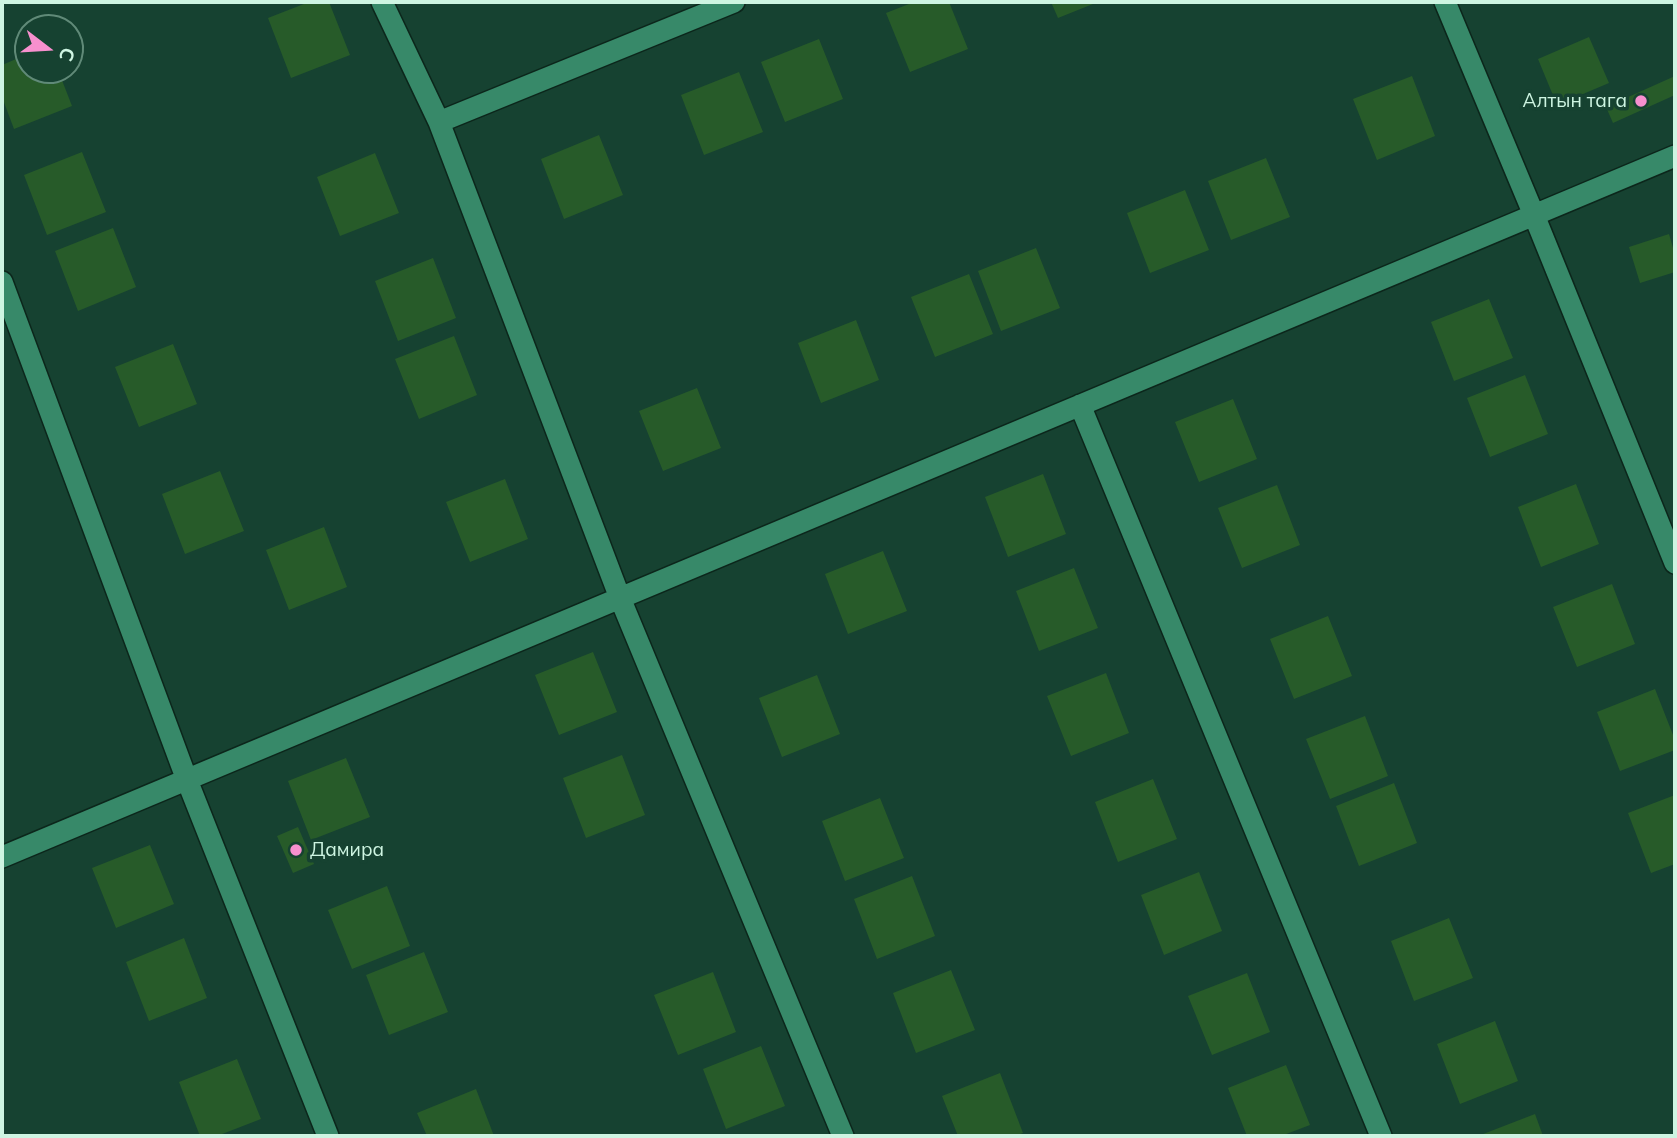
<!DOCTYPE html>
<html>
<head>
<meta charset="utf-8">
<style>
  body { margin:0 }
  #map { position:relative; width:1677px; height:1138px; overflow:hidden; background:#164231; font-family:Mulish,sans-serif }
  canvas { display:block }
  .frame { position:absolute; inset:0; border:4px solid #cef5e2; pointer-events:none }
  .north { position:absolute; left:14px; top:14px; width:70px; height:70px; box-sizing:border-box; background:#164231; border:2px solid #608a78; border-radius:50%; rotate:107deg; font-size:19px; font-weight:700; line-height:28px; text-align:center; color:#cef5e2 }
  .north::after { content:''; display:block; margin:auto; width:24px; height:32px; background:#f790ce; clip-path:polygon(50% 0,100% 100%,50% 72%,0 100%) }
</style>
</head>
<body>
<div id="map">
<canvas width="1677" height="1138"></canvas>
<div class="frame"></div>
<div class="north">С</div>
</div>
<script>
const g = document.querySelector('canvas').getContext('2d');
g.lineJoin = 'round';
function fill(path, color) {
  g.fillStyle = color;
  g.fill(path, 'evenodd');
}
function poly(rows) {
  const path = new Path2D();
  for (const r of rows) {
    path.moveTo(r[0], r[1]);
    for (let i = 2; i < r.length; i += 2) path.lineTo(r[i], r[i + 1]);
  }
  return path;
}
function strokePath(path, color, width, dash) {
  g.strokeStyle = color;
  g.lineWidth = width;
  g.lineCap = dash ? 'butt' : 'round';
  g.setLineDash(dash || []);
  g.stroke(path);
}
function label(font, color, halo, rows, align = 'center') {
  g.font = font + ' Mulish,sans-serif';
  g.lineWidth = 7;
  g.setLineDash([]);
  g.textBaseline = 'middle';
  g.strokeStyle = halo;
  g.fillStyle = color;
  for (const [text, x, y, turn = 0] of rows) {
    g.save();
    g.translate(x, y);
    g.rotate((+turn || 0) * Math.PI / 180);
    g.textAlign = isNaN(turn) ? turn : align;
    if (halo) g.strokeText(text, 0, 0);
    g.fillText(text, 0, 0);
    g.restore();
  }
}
const building = poly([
  [309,2,329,2,350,55,291,78,268,18],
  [914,2,949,2,968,49,910,72,886,13],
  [1051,2,1098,2,1058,18],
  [1589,37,1609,83,1557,105,1538,59],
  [819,39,843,99,785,122,761,62],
  [28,54,28,70,58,70,72,106,14,129,2,97,2,65],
  [739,72,763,132,704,155,681,95],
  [1412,76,1435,136,1377,160,1353,99],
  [1675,76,1675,95,1613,123,1606,107],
  [599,135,623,195,564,219,541,159],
  [82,152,106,212,47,235,24,175],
  [375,153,399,213,340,236,317,177],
  [1266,158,1290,217,1231,240,1208,181],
  [1185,190,1209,250,1150,273,1127,213],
  [113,228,136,287,78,311,55,251],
  [1669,234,1675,255,1675,272,1640,283,1629,247],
  [1036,248,1060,308,1001,331,978,271],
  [433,258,456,318,398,341,375,281],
  [969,274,993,334,935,357,911,297],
  [1489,299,1513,358,1454,381,1431,322],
  [856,320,879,380,821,403,798,343],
  [454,336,477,395,419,419,395,359],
  [173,344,197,404,139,427,115,367],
  [1525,375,1548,434,1490,457,1467,398],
  [697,388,721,448,663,471,639,411],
  [1233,399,1257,459,1199,482,1175,422],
  [220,471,244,531,185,554,162,494],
  [1043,474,1066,534,1008,557,985,497],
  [505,479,528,539,470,562,446,502],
  [1576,484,1599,544,1541,567,1518,507],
  [1277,485,1300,545,1242,568,1218,508],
  [324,527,347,587,289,610,266,550],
  [883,551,907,611,848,634,825,574],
  [1074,568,1098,628,1039,651,1016,591],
  [1612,584,1635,644,1577,667,1553,607],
  [1328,616,1352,676,1294,699,1270,639],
  [593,652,617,712,559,735,535,675],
  [1106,673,1129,733,1071,756,1047,696],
  [817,675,840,734,782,757,759,698],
  [1655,689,1675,740,1675,750,1620,771,1597,712],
  [1365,716,1388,776,1330,799,1306,739],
  [622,755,645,815,586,838,563,778],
  [346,758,370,817,311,840,288,781],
  [1153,779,1177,839,1118,862,1095,802],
  [1394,783,1417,843,1359,866,1336,806],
  [1675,795,1675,864,1651,873,1628,813],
  [880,798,904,858,845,881,822,821],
  [298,827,314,864,293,873,277,836],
  [150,845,174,904,116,928,92,868],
  [1199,872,1222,931,1164,955,1141,895],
  [912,876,935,936,877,959,854,899],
  [387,886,410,946,352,969,328,910],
  [1449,918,1473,978,1414,1001,1391,941],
  [184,938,207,998,149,1021,126,962],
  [424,952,448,1012,389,1035,366,975],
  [951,970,975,1030,916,1053,893,993],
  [713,972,736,1032,678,1055,654,995],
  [1247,973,1270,1032,1212,1055,1188,996],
  [1495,1021,1518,1081,1460,1104,1437,1044],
  [761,1046,785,1106,726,1129,703,1069],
  [237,1059,261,1119,217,1136,200,1136,179,1082],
  [1286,1065,1310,1125,1281,1136,1247,1136,1228,1088],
  [1000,1073,1023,1133,1014,1136,958,1136,942,1096],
  [476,1089,494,1136,427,1136,417,1113],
  [1535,1114,1543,1136,1478,1136]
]);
const minor = poly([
  [382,2,439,122,620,598,843,1136],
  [1445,2,1534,215,1675,563],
  [439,122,734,2],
  [2,282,187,780,328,1136],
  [1080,405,1381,1136],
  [2,857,1675,156]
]);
const markers = [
  [1641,101,7,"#f790ce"],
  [296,850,7,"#f790ce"]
];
const poiNames = [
  ["Алтын тага",1627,101],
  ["Дамира",310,850,"left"]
];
fill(building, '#275b29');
strokePath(minor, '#0c261b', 24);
strokePath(minor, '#378969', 21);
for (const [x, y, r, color] of markers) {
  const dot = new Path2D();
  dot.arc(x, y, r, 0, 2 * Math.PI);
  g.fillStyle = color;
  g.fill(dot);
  strokePath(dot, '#164231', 2.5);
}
label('19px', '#cef5e2', '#164231', poiNames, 'right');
</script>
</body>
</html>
